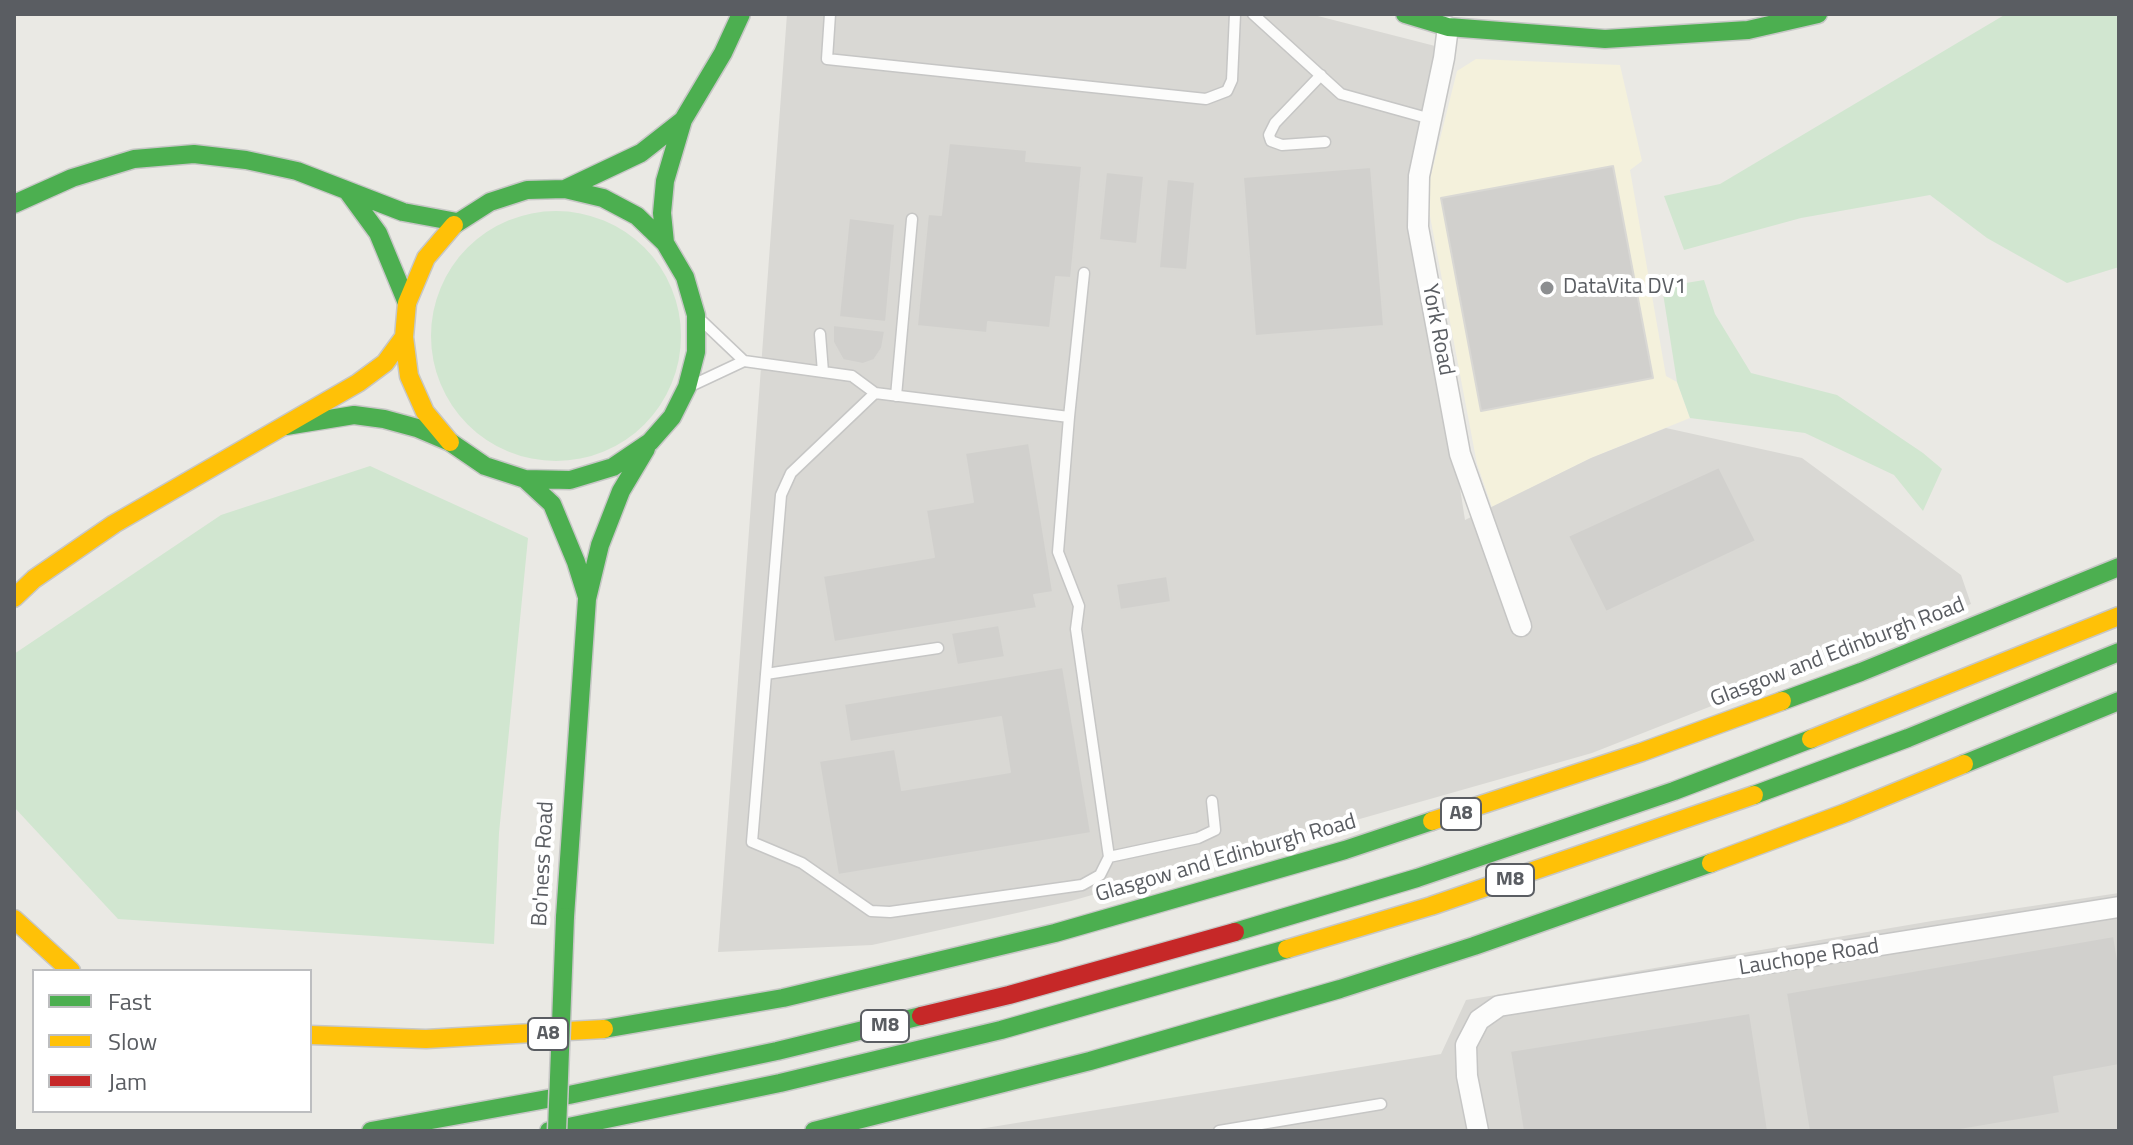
<!DOCTYPE html>
<html>
<head>
<meta charset="utf-8">
<style>
  body { margin:0 }
  #map { position:relative; width:2133px; height:1145px; overflow:hidden; background:#eae9e4; font-family:"Titillium Web",sans-serif }
  canvas { display:block }
  .frame { position:absolute; inset:0; border:16px solid #5a5d62; pointer-events:none }
  .legend { position:absolute; left:32px; top:969px; width:280px; height:144px; box-sizing:border-box; background:#fff; border:2px solid #bdbec0; margin:0; padding:10px 14px; list-style:none; font-size:24px; color:#5a5d62 }
  .legend li { display:flex; align-items:center; gap:16px; height:40px }
  .legend b { width:40px; border:2px solid #bdbec0 }
</style>
</head>
<body>
<div id="map">
<canvas width="2133" height="1145"></canvas>
<div class="frame"></div>
<ul class="legend">
<li><b style="height:10px;background:#4caf50"></b>Fast</li>
<li><b style="height:10px;background:#ffc107"></b>Slow</li>
<li><b style="height:10px;background:#c62828"></b>Jam</li>
</ul>
</div>
<script>
const g = document.querySelector('canvas').getContext('2d');
g.lineJoin = 'round';
function fill(path, color) {
  g.fillStyle = color;
  g.fill(path, 'evenodd');
}
function poly(rows) {
  const path = new Path2D();
  for (const r of rows) {
    if (r.length === 3) {
      path.moveTo(r[0] + r[2], r[1]);
      path.arc(r[0], r[1], r[2], 0, 2 * Math.PI);
      continue;
    }
    path.moveTo(r[0], r[1]);
    for (let i = 2; i < r.length; i += 2) path.lineTo(r[i], r[i + 1]);
  }
  return path;
}
function strokePath(path, color, width, dash) {
  g.strokeStyle = color;
  g.lineWidth = width;
  g.lineCap = dash ? 'butt' : 'round';
  g.setLineDash(dash || []);
  g.stroke(path);
}
function label(font, color, halo, rows, align = 'center') {
  g.font = font + ' "Titillium Web",sans-serif';
  g.lineWidth = 8;
  g.setLineDash([]);
  g.textBaseline = 'middle';
  g.strokeStyle = halo;
  g.fillStyle = color;
  for (const [text, x, y, turn = 0] of rows) {
    g.save();
    g.translate(x, y);
    g.rotate((+turn || 0) * Math.PI / 180);
    g.textAlign = isNaN(turn) ? turn : align;
    if (halo) g.strokeText(text, 0, 0);
    g.fillText(text, 0, 0);
    g.restore();
  }
}
const commercial = poly([
  [1476,59,1620,65,1642,161,1630,170,1666,376,1677,382,1690,418,1591,458,1492,507,1477,464,1426,195,1457,71]
]);
const industrial = poly([
  [787,14,1310,14,1439,47,1415,201,1465,520,1591,458,1666,428,1802,458,1961,575,1971,604,1592,753,1071,901,872,945,718,952],
  [2119,893,2119,1131,967,1131,1441,1054,1466,1000,1932,921]
]);
const green = poly([
  [2006,14,2119,14,2119,267,2067,283,1987,238,1930,195,1801,218,1684,250,1664,196,1720,184],
  [556,336,125],
  [1704,280,1715,314,1751,373,1837,395,1923,453,1942,469,1923,511,1894,475,1805,433,1690,418,1677,382,1662,287],
  [370,466,528,538,499,833,494,944,118,919,14,807,14,654,221,515]
]);
const building = poly([
  [949,143,1027,150,1026,161,1082,166,1071,278,1056,277,1050,328,988,322,987,333,917,326,928,214,941,215,949,143],
  [1613,166,1653,378,1481,411,1441,198,1613,166],
  [1371,167,1384,326,1255,336,1243,177,1371,167],
  [1106,172,1144,176,1137,244,1099,240,1106,172],
  [1167,179,1195,182,1187,270,1159,268,1167,179],
  [849,218,895,224,886,322,839,317,849,218],
  [833,325,885,331,882,348,874,360,863,364,843,360,833,342,833,325],
  [1029,443,1053,592,1034,595,1037,608,834,642,823,576,934,557,926,510,973,502,965,453,1029,443],
  [1719,467,1756,541,1606,612,1568,536,1719,467],
  [1167,576,1171,602,1120,610,1116,584,1167,576],
  [999,625,1005,657,957,665,951,633,999,625],
  [1063,667,1091,833,838,875,819,761,895,749,902,790,1010,772,1001,717,850,742,844,704,1063,667],
  [2114,936,2119,967,2119,1065,2054,1077,2060,1113,1954,1131,1809,1131,1786,993,2114,936],
  [1750,1013,1768,1131,1523,1131,1510,1051,1750,1013]
]);
const lane = poly([
  [830,14,827,59,1206,99,1227,91,1232,80,1235,14],
  [1253,14,1341,94,1431,119],
  [1321,75,1275,123,1269,135,1271,141,1282,145,1325,142],
  [703,322,744,361,852,376,875,393,1069,417],
  [820,334,823,372],
  [695,384,744,361],
  [875,393,791,473,781,495,752,842,802,863,871,911,890,912,1082,885,1100,875,1109,857,1076,629,1079,606,1058,552,1069,417,1084,273],
  [896,396,912,219],
  [766,674,938,648],
  [1109,857,1198,838,1215,830,1212,801],
  [1219,1131,1381,1104]
]);
const street = poly([
  [1448,27,1444,58,1419,176,1418,227,1460,454,1521,626],
  [1478,1131,1467,1076,1466,1045,1479,1020,1499,1006,2119,907]
]);
const fast = poly([
  [1405,14,1448,27,1605,39,1748,30,1818,14],
  [565,189,641,153,683,120],
  [348,192,378,233,407,303],
  [14,204,72,178,134,159,194,154,246,160,297,171,403,212,457,222],
  [665,243,662,213,665,181,683,120,723,53,741,14],
  [286,426,354,415,384,419,417,428,450,442,485,466,525,479,570,480,613,467,650,442,672,417,687,387,696,352,696,315,685,277,665,243,637,216,603,198,565,189,527,190,490,202,454,225],
  [525,479,552,504,576,562,587,597],
  [1782,701,1861,672,2119,567],
  [1964,764,2119,701],
  [1754,795,1908,738,2119,652],
  [565,917,587,599,600,545,621,491,646,449],
  [1235,932,1417,878,1674,791,1811,739],
  [604,1029,783,998,1055,933,1345,850,1432,821],
  [371,1131,569,1095,777,1051,921,1016],
  [549,1131,780,1083,1001,1030,1287,949],
  [814,1131,1090,1061,1340,989,1474,946,1711,863]
]);
const slow = poly([
  [450,442,425,412,409,376,404,337,407,303,426,258,454,225],
  [14,598,34,579,114,524,358,383,385,363,404,337],
  [1811,739,2119,616],
  [1432,821,1642,752,1782,701],
  [1711,863,1845,813,1964,764],
  [14,919,71,971],
  [1287,949,1431,906,1754,795],
  [310,1035,426,1039,604,1029]
]);
const jam = poly([
  [921,1016,1009,995,1235,932]
]);
const fastBridge = poly([
  [557,1131,565,917]
]);
const markers = [
  [1547,288,8,"#8c8e90"]
];
const shields = [
  [1461,814,40],
  [1510,880,48],
  [885,1026,48],
  [548,1034,40]
];
const shieldNames = [
  ["A8",1461,814],
  ["M8",1510,880],
  ["M8",885,1026],
  ["A8",548,1034]
];
const poiNames = [
  ["DataVita DV1",1563,288]
];
const streetNames = [
  ["York Road",1437,330,79],
  ["Glasgow and Edinburgh Road",1838,653,-21],
  ["Glasgow and Edinburgh Road",1226,859,-16],
  ["Bo'ness Road",544,864,-87],
  ["Lauchope Road",1809,958,-9]
];
fill(commercial, '#f4f1dc');
fill(industrial, '#d9d8d4');
fill(green, '#d1e6d0');
fill(building, '#d1d0cd');
strokePath(building, '#d9d8d4', 2);
strokePath(lane, '#c6c6c5', 13);
strokePath(street, '#c6c6c5', 23);
strokePath(fast, '#c7c7c6', 21);
strokePath(slow, '#c7c7c6', 21);
strokePath(jam, '#c7c7c6', 21);
strokePath(lane, '#fcfcfb', 10);
strokePath(street, '#fcfcfb', 20);
strokePath(fast, '#4caf50', 18);
strokePath(slow, '#ffc107', 18);
strokePath(jam, '#c62828', 18);
strokePath(fastBridge, '#c7c7c6', 21, []);
strokePath(fastBridge, '#4caf50', 18);
for (const [x, y, r, color] of markers) {
  const dot = new Path2D();
  dot.arc(x, y, r, 0, 2 * Math.PI);
  g.fillStyle = color;
  g.fill(dot);
  strokePath(dot, '#fff', 3);
}
for (const [x, y, w] of shields) {
  const box = new Path2D();
  box.roundRect(x - w / 2, y - 16, w, 32, 6);
  g.fillStyle = '#fff';
  g.fill(box);
  strokePath(box, '#5a5d62', 2);
}
label('bold 20px', '#5a5d62', null, shieldNames);
label('22px', '#5a5d62', '#fff', poiNames, 'left');
label('22px', '#5a5d62', '#fff', streetNames);
</script>
</body>
</html>
